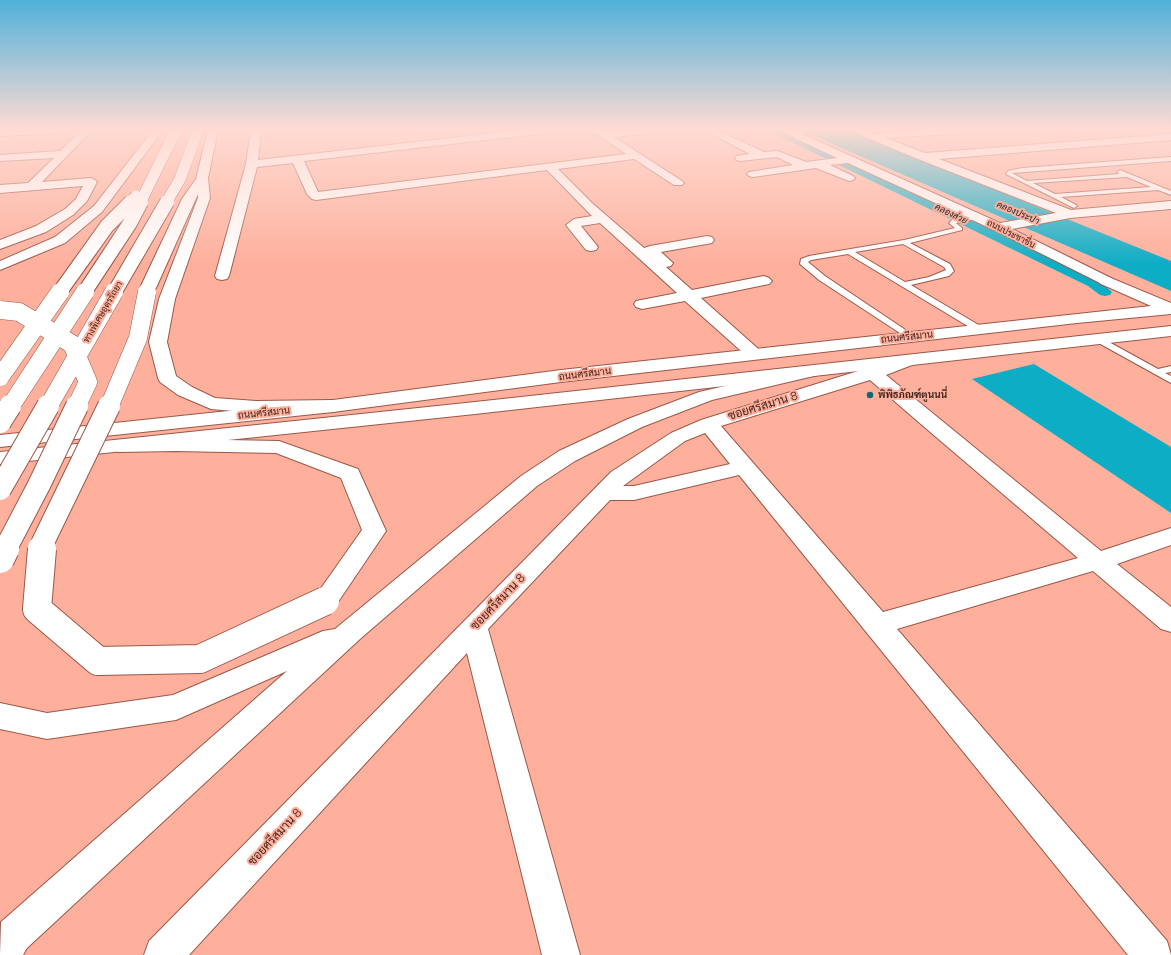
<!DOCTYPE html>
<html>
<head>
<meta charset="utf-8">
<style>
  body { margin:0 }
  canvas { display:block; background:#feb09d }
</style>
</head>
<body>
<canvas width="1171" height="955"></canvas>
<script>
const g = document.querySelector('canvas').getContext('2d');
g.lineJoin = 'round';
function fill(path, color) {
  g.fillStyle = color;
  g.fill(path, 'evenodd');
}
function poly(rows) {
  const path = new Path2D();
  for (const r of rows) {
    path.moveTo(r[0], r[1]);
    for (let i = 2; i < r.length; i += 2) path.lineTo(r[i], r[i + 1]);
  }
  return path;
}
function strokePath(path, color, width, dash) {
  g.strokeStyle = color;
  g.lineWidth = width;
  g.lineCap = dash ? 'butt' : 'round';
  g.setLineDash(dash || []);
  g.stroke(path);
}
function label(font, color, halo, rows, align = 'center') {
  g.font = font + ' Raleway,Sarabun,sans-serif';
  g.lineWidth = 4;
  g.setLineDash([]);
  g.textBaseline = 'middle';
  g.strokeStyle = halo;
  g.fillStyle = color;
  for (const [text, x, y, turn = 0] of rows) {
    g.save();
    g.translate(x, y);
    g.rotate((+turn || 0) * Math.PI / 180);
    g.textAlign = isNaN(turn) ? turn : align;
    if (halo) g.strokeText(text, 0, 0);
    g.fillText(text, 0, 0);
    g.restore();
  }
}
const water = poly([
  [800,130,847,130,1171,261,1171,291],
  [1034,364,1171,447,1171,513,972,379]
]);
const canal = poly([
  [770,130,781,130,944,207,1098,280,1112,292,1110,295,1105,296,1100,295,1088,286,771,132,770,130]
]);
const lane = poly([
  [1171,157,1171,161,1012,173,1027,181,1119,174,1117,172,1120,170,1171,191,1171,195,1158,190,1061,197,1076,205,1077,206,1074,208,1006,174,1008,171,1022,168,1171,157],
  [1127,177,1151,187,1055,194,1033,183,1127,177],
  [978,215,981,217,980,218,956,223,962,228,962,230,910,243,950,264,954,271,949,276,911,285,982,327,983,329,982,331,976,331,848,254,811,260,808,262,825,276,916,337,912,340,909,339,819,280,800,264,801,259,809,256,904,240,955,228,949,223,952,220,978,215],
  [903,244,944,267,946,270,929,277,905,282,855,252,903,244],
  [1098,336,1158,369,1171,366,1171,372,1165,373,1171,376,1171,383,1095,341,1094,339,1095,337,1098,336]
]);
const street = poly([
  [0,130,60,130,55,133,0,136,0,130],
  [82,130,92,130,42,182,91,178,95,180,97,182,87,201,73,215,46,232,0,249,0,240,36,226,65,209,76,199,83,186,0,193,0,185,28,183,54,158,0,161,0,155,60,151,82,130],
  [251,130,261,130,258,160,521,130,551,130,546,133,304,161,318,192,626,154,591,130,603,130,606,132,623,130,654,130,649,133,614,137,682,181,684,183,682,185,674,185,634,159,558,169,592,203,644,248,650,246,707,236,712,237,714,240,712,243,661,252,673,263,671,266,666,267,692,290,764,276,769,278,772,281,769,284,701,298,764,354,761,358,755,359,749,358,685,301,642,309,636,307,634,304,636,301,677,293,600,223,581,226,598,247,596,250,591,251,586,250,566,225,574,219,592,216,547,170,316,200,312,199,307,194,293,163,257,167,229,276,227,279,222,280,217,279,215,276,246,164,251,130],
  [704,130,717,130,764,152,778,151,806,162,837,158,782,132,780,130,793,130,1000,223,1056,213,918,159,853,132,851,130,865,130,874,134,922,130,969,130,964,133,886,138,925,153,1171,134,1171,140,939,159,1071,210,1171,201,1171,209,1070,218,1012,229,1111,278,1114,281,1111,284,1106,286,994,230,848,163,830,165,853,176,855,178,853,180,849,181,816,168,753,177,749,176,747,174,749,172,793,165,777,157,740,161,736,160,735,158,736,156,750,154,704,130],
  [906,356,912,357,915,361,912,365,886,375,1101,551,1171,528,1171,545,1117,564,1171,607,1171,632,1161,629,1093,571,897,629,1167,941,1171,955,1128,955,739,475,634,500,610,500,488,629,580,955,542,955,467,653,189,955,144,955,149,941,611,472,671,433,701,420,906,356],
  [870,380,929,431,1078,558,883,612,721,426,870,380],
  [705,433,730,464,634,486,623,486,685,441,705,433]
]);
const secondary = poly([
  [1106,276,1171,303,1171,314,1077,323,561,382,333,412,0,447,0,435,333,400,561,370,1151,306,1101,284,1098,281,1101,278,1106,276],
  [1171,326,1171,336,475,414,0,464,0,452,475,402,1171,326]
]);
const highway = poly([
  [153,130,163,130,102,212,65,243,0,270,0,261,55,237,94,206,153,130],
  [208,130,218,130,208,178,210,198,175,299,167,342,176,376,192,387,215,398,256,401,333,400,340,402,343,406,340,410,333,412,256,413,211,409,178,395,160,382,158,378,149,342,159,299,198,198,198,194,156,288,153,291,148,293,143,291,140,288,182,199,196,179,208,130],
  [812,366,818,367,821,371,818,375,712,400,642,427,575,461,537,486,360,639,27,948,23,955,0,955,1,922,287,671,176,720,47,739,0,729,0,703,47,713,173,695,323,631,335,629,521,476,559,451,628,419,699,392,812,366],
  [175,439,279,441,358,469,386,531,334,608,325,611,316,608,312,601,362,530,341,478,276,453,175,451,119,452,112,450,109,446,112,442,119,440,175,439]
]);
const highwayBridgeFar4 = poly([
  [130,203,136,196],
  [140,203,176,130],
  [166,203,180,179,198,130]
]);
const highwayBridgeFar3 = poly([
  [59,293,107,226,131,202],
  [84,293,130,223,141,202],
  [114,293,167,202],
  [147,293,148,288]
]);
const highwayBridgeFar2 = poly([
  [0,310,19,312,72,344,88,382,76,407],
  [0,377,60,292],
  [10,407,85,292],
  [48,407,114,292],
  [109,407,138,338,147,292]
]);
const highwayBridgeFar1 = poly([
  [0,422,10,406],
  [0,489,48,406],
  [5,550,39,485,77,406],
  [42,550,43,542,109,406]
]);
const highwayBridge = poly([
  [42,549,37,609,98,661,200,659,325,601],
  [0,559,5,549]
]);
const markers = [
  [870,395,4,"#1a6371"]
];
const farWaternames = [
  ["คลองประปา",1018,213,23],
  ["คลองส่วย",951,214,26]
];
const farStreetnames = [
  ["ถนนประชาชื่น",1011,234,27],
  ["ทางพิเศษอุดรรัถยา",103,312,-60]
];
const streetNames = [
  ["ถนนศรีสมาน",907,337,-6],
  ["ถนนศรีสมาน",585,374,-7],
  ["ถนนศรีสมาน",264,413,-6]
];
const poiNames = [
  ["พิพิธภัณฑ์ตูนนนี่",878,395]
];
const nearStreetnames = [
  ["ซอยศรีสมาน 8",763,406,-17],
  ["ซอยศรีสมาน 8",498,602,-46],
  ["ซอยศรีสมาน 8",275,837,-47]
];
fill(water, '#0dadc6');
fill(canal, '#0dadc6');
strokePath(lane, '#9d5748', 2);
strokePath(street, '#9d5748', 2);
strokePath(secondary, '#9d5748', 2);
strokePath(highway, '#9d5748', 2);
fill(lane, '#fff');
fill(street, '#fff');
fill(secondary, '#fff');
fill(highway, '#fff');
strokePath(highwayBridgeFar4, '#9d5748', 12, []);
strokePath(highwayBridgeFar3, '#9d5748', 16, []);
strokePath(highwayBridgeFar2, '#9d5748', 19, []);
strokePath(highwayBridgeFar1, '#9d5748', 24, []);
strokePath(highwayBridge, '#9d5748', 30, []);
strokePath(highwayBridgeFar4, '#fff', 11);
strokePath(highwayBridgeFar3, '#fff', 14);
strokePath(highwayBridgeFar2, '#fff', 18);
strokePath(highwayBridgeFar1, '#fff', 22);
strokePath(highwayBridge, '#fff', 28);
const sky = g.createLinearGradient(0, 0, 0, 264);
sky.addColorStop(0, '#50b1da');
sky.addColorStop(0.49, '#ffdbd3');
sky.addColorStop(1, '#ffdbd300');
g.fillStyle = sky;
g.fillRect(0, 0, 1171, 264);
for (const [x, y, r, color] of markers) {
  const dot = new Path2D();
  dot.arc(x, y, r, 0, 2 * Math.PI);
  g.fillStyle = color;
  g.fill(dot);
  strokePath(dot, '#feb09d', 1.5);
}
label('italic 9px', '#112e34', '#feb09d', farWaternames);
label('9px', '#44251e', '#feb09d', farStreetnames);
label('10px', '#44251e', '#feb09d', streetNames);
label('bold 10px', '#44251e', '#feb09d', poiNames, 'left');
label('12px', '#44251e', '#feb09d', nearStreetnames);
</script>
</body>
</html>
